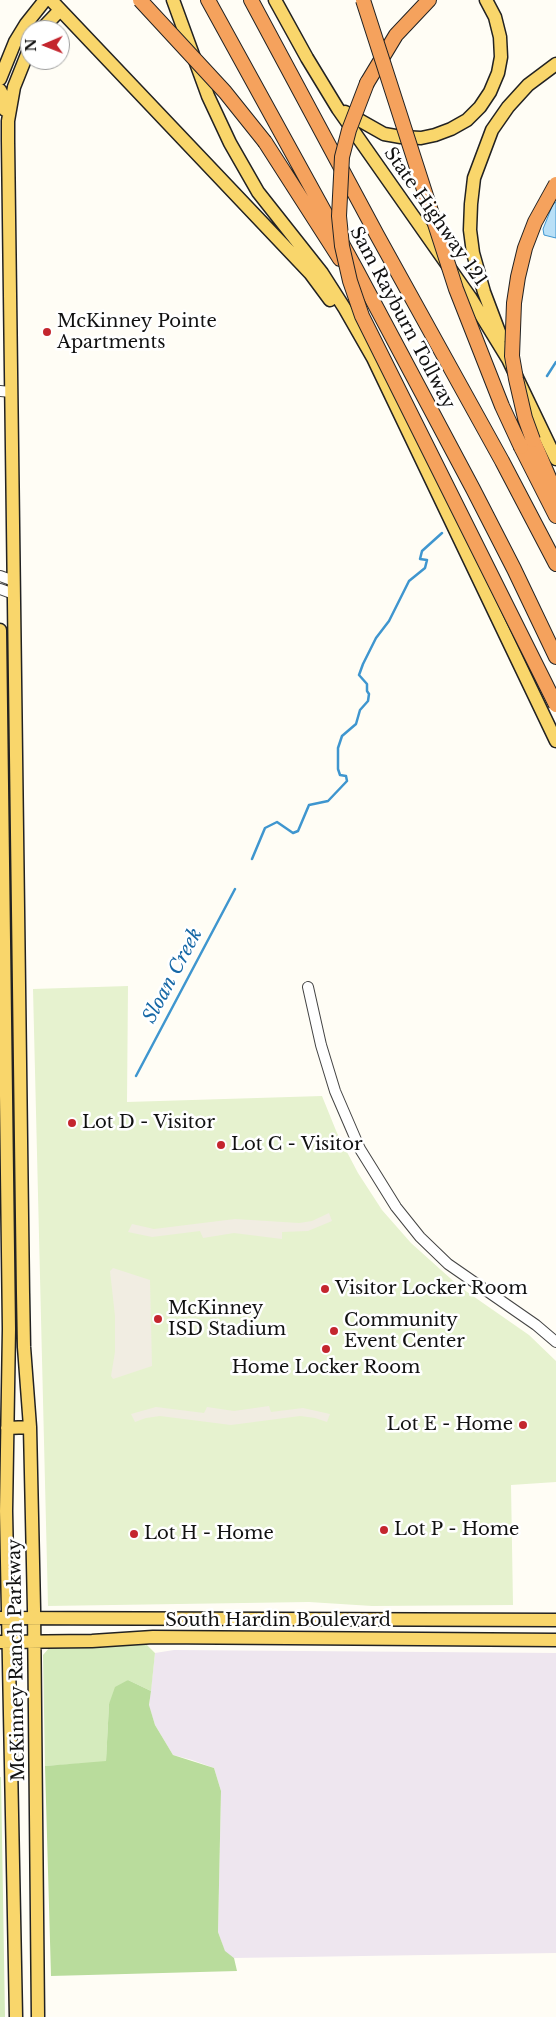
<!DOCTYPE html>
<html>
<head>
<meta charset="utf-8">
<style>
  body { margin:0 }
  #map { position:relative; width:556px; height:2017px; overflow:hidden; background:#fffdf5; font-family:"Libre Baskerville",serif }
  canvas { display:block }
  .north { position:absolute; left:20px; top:20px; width:50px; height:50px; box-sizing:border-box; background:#fff; border:1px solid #a0a0a0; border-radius:50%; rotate:269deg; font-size:14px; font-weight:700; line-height:20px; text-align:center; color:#111 }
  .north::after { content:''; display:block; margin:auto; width:18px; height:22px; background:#c4262e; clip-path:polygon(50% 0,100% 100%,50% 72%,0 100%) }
</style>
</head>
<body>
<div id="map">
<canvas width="556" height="2017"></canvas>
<div class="north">N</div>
</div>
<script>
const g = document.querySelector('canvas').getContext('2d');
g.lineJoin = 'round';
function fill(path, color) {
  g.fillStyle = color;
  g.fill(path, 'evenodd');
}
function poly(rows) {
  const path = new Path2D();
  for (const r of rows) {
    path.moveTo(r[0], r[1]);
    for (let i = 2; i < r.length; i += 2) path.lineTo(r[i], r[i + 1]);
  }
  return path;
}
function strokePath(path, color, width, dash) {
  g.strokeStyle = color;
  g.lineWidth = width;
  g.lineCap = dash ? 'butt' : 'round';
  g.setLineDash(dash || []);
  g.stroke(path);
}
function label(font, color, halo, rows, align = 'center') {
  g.font = font + ' "Libre Baskerville",serif';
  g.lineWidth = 5;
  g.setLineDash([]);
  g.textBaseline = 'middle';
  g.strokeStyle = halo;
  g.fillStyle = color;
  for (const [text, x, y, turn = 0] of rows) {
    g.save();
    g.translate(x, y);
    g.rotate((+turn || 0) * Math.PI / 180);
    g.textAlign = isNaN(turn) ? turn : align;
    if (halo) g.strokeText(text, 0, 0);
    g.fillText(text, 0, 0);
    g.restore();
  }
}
const industrial = poly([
  [174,1650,556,1653,556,1953,234,1958,225,1952,218,1932,221,1791,214,1768,192,1760,173,1755,155,1725,149,1706,155,1653]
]);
const green = poly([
  [146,1644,155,1653,151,1691,128,1680,109,1704,106,1762,45,1766,43,1655,49,1648],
  [0,1777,1,1777,5,2017,0,2017]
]);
const forest = poly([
  [128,1680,151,1691,149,1705,155,1725,173,1755,214,1768,221,1791,218,1932,225,1951,234,1958,237,1971,51,1976,45,1766,106,1761,109,1704,115,1687]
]);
const pitch = poly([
  [128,986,127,1102,322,1096,337,1133,358,1173,382,1210,411,1243,460,1287,529,1335,556,1361,556,1482,511,1485,513,1605,372,1606,309,1602,48,1606,33,989]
]);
const plaza = poly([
  [329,1213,332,1221,308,1231,282,1232,282,1239,234,1233,203,1238,200,1231,152,1237,128,1232,132,1224,154,1229,235,1219,299,1223,312,1221],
  [113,1268,150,1280,152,1366,113,1379,111,1376,115,1352,115,1316,110,1271],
  [269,1406,271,1412,303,1408,330,1414,327,1422,315,1418,300,1416,231,1425,160,1416,146,1418,135,1422,131,1414,156,1407,204,1413,207,1407,234,1411]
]);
const water = poly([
  [556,202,556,238,544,235,543,229,553,204,556,202]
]);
const stream = poly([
  [547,376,556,362],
  [252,859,265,828,277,822,293,833,298,831,309,805,328,801,347,781,346,776,340,775,338,769,338,748,342,736,356,724,360,710,368,701,369,694,367,691,367,684,359,675,363,664,376,638,389,621,409,581,425,568,427,560,420,559,422,551,442,533],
  [136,1076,235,889]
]);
const minor = poly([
  [0,391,11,392],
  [0,576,14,581],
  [0,589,14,594],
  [308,987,321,1045,335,1091,360,1149,396,1207,420,1237,448,1264,536,1325,556,1342]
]);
const major = poly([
  [51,0,310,273,330,300],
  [173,0,208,96,230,143,258,192,322,273,345,309,373,358,556,741],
  [275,0,307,58,338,109,470,297,508,359,556,459],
  [41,30,60,10],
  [30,47,14,87,8,121,8,141,23,1293,24,1347,30,1427,34,1609,38,2017],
  [0,79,15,42,26,24,45,0],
  [0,90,5,100,5,110],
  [345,112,384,134,401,137,421,138,435,135,451,129,467,120,480,107,490,92,498,73,501,57,500,37,495,17,486,0],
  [501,337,484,292,473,253,470,230,471,204,474,178,492,130,508,107,528,85,556,64],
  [0,630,9,1329,6,1511,16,2017],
  [7,1428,30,1427],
  [1,1618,556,1620],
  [1,1642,92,1641,153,1637,556,1640]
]);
const highway = poly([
  [208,0,356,269,473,489,514,569,556,657],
  [251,0,377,235,502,461,556,564],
  [367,83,396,35,429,0],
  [265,142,340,259],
  [533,440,556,494],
  [521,447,556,516]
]);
const highwayBridge = poly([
  [140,0,225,92,265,142],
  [363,0,456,289,502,406,521,447],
  [367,83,349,130,342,157,339,216,342,246,350,281,362,316,556,705],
  [533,440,525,418,516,379,512,356,514,303,518,277,525,248,535,222,556,184]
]);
const markers = [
  [47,332,5,"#c4262e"],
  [72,1123,5,"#c4262e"],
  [221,1145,5,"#c4262e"],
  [325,1289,5,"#c4262e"],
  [158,1319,5,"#c4262e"],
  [334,1331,5,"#c4262e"],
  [326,1349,5,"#c4262e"],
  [523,1425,5,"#c4262e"],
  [384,1530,5,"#c4262e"],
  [134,1534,5,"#c4262e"]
];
const streetNames = [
  ["State Highway 121",435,217,55],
  ["Sam Rayburn Tollway",402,318,62],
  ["South Hardin Boulevard",278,1621],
  ["McKinney Ranch Parkway",17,1660,-91]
];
const poiNames = [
  ["McKinney Pointe",57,322],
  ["Apartments",57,343],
  ["Lot D - Visitor",82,1123],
  ["Lot C - Visitor",231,1145],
  ["Visitor Locker Room",335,1289],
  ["McKinney",168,1309],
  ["ISD Stadium",168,1330],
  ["Community",344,1321],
  ["Event Center",344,1342],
  ["Home Locker Room",326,1368,"center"],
  ["Lot E - Home",513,1425,"right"],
  ["Lot P - Home",394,1530],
  ["Lot H - Home",144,1534]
];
const waterNames = [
  ["Sloan Creek",173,976,-62]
];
fill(industrial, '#eee6ef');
fill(green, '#d5ebbd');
fill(forest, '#b9dc9c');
fill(pitch, '#e6f2cf');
fill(plaza, '#f1ede2');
fill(water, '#b9e0f7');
strokePath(water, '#3f96cf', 1);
strokePath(stream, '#3f96cf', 2.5);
strokePath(minor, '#444', 12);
strokePath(major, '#222', 15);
strokePath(highway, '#222', 16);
strokePath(minor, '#fff', 10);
strokePath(major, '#f9d66b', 12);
strokePath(highway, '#f5a25d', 14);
strokePath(highwayBridge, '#222', 16, []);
strokePath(highwayBridge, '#f5a25d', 14);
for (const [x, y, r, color] of markers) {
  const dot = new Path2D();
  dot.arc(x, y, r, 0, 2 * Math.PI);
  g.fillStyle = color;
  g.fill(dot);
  strokePath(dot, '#fff', 2);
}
label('18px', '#111', '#fff', streetNames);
label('18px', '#111', '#fff', poiNames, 'left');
label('italic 19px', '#1768a6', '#fff', waterNames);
</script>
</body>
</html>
